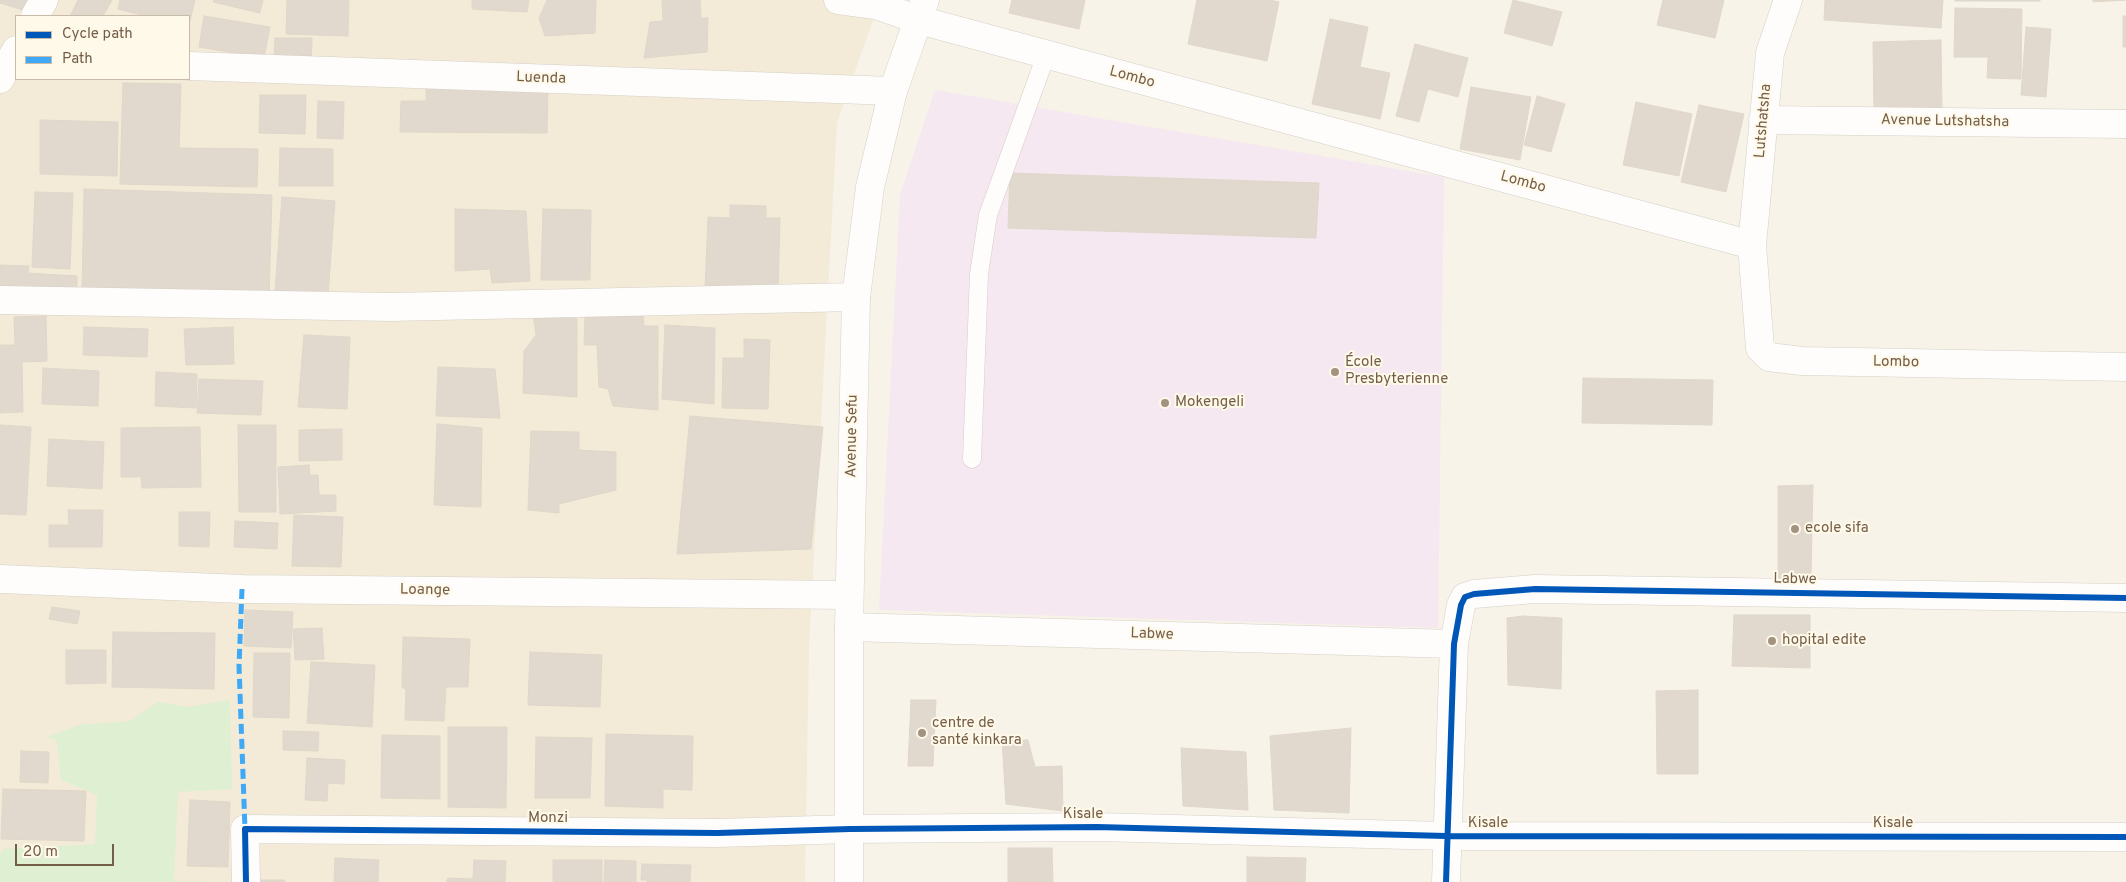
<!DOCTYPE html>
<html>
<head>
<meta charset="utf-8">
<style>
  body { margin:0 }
  #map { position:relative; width:2126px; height:882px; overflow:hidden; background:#f7f3e8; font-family:Overpass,sans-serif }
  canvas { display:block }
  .legend { position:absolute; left:15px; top:15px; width:175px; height:65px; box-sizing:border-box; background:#fff9e9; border:1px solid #c8bba9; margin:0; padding:6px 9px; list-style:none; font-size:15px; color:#755e48 }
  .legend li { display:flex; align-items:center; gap:10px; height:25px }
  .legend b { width:25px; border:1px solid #c8bba9 }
  .scale { position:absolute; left:15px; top:844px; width:99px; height:22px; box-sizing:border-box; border:2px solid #755e48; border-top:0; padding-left:6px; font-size:15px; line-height:18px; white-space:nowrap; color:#755e48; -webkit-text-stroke:4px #fff9e9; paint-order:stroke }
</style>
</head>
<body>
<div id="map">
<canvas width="2126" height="882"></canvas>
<ul class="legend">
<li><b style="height:6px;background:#0057b8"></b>Cycle path</li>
<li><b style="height:6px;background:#3fa9f5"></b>Path</li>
</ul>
<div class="scale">20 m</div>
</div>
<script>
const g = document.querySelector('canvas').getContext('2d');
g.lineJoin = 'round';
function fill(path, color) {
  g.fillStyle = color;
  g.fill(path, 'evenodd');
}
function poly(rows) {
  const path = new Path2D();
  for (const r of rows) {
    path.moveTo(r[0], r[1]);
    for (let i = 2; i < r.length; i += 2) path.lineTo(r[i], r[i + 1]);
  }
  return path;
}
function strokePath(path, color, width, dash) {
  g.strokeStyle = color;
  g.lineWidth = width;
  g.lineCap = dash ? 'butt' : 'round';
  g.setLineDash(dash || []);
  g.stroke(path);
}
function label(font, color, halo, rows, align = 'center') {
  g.font = font + ' Overpass,sans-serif';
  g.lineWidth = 4;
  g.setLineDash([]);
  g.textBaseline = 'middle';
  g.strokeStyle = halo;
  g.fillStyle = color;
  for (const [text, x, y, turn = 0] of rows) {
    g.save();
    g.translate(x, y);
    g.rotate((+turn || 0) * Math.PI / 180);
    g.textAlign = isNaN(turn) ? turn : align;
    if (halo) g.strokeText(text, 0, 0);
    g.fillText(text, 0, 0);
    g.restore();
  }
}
const residential = poly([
  [0,0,880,0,837,123,809,648,805,882,0,882],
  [16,16,189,16,189,79,16,79]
]);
const education = poly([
  [935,90,1444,177,1438,628,879,610,900,195]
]);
const green = poly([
  [230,700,232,789,178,792,174,881,234,882,0,882,0,854,4,849,95,844,97,795,61,780,57,741,47,737,79,725,130,721,158,702,187,707]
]);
const building = poly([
  [0,0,29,0,26,11,0,3,0,0],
  [78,0,112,0,103,16,70,16,78,0],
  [120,0,195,0,189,25,189,16,145,16,118,9,120,0],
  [214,0,263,0,260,13,213,2,214,0],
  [287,0,349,0,348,36,286,34,287,0],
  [472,0,529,0,527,12,472,9,472,0],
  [547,0,596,0,595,33,545,36,539,18,547,0],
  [662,0,700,0,701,18,708,18,707,52,644,58,650,22,663,21,662,0],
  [1012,0,1085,0,1079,29,1009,13,1012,0],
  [1197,0,1270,0,1279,2,1267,61,1188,44,1197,0],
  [1513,0,1562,12,1552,46,1504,33,1513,0],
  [1663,0,1724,0,1715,38,1657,25,1663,0],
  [1825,0,1943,0,1941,28,1824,20,1825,0],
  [2040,0,2040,1,1955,1,1955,0,2040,0],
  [2093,0,2126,0,2093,2,2093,0],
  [1955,8,2022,9,2021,79,1987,78,1988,57,1954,57,1955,8],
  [204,16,270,27,264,58,199,47,204,16],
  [2123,16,2126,16,2126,47,2123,47,2123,16],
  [1330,19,1368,27,1360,67,1390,73,1380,119,1312,104,1330,19],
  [2026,27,2051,29,2046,97,2021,95,2026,27],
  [275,38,312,38,311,66,274,66,275,38],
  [1941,40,1942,110,1874,111,1873,42,1941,40],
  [1415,44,1468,58,1458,97,1428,89,1419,122,1396,116,1415,44],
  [123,83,181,84,179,148,258,149,257,187,120,184,123,83],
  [426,86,548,87,547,133,400,132,401,101,426,101,426,86],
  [1471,87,1531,97,1520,160,1460,149,1471,87],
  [260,95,306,95,305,134,259,133,260,95],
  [1537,96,1565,104,1551,152,1524,145,1537,96],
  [318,101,344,102,343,139,317,138,318,101],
  [1636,102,1692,114,1679,176,1623,165,1636,102],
  [1699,105,1744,114,1726,192,1681,182,1699,105],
  [40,120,118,122,117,176,40,174,40,120],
  [280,148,333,149,333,186,279,186,280,148],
  [1010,173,1319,183,1316,238,1008,228,1010,173],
  [84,189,272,195,269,299,82,293,84,189],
  [35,192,73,193,70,269,32,267,35,192],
  [282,197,335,201,328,295,275,291,282,197],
  [730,205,766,206,766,218,780,218,778,291,705,289,708,217,730,218,730,205],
  [455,209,526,211,530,281,492,283,490,269,455,271,455,209],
  [543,209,591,210,590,280,541,280,543,209],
  [0,265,29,266,28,273,77,276,77,291,0,288,0,265],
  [533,314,577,319,577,397,523,393,524,351,536,335,533,314],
  [46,316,47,361,22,362,23,412,0,413,0,345,15,345,14,317,46,316],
  [643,316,644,326,658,326,658,410,613,406,608,389,599,387,597,345,584,345,585,317,643,316],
  [665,325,715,328,714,404,662,399,665,325],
  [84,327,148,329,147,357,83,355,84,327],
  [233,327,234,364,186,365,184,329,233,327],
  [304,335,350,337,347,409,298,407,304,335],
  [744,339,770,340,768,409,722,408,723,358,744,358,744,339],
  [438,367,495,369,500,418,436,416,438,367],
  [43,368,99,371,98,406,42,404,43,368],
  [156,372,197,374,196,408,155,406,156,372],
  [1583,378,1713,380,1712,425,1582,423,1583,378],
  [199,379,263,381,261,415,197,413,199,379],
  [690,416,823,427,811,549,677,554,690,416],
  [437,424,482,428,481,507,434,505,437,424],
  [0,425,31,427,26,515,0,514,0,425],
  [238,425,276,425,276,512,239,512,238,425],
  [200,427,201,487,142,488,141,477,121,477,121,428,200,427],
  [342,429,342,460,299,461,299,430,342,429],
  [531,431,579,432,579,450,616,452,616,490,559,504,559,513,528,510,531,431],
  [49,439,104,442,102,489,47,486,49,439],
  [309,465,310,475,318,475,319,495,336,495,336,511,280,514,278,467,309,465],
  [1813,485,1811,573,1778,578,1778,486,1813,485],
  [68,510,103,510,102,547,49,547,49,525,69,525,68,510],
  [179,512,210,512,209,547,179,546,179,512],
  [294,515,343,517,341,567,292,566,294,515],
  [235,521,278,523,277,549,234,547,235,521],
  [52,607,80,611,77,624,49,619,52,607],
  [245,610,293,612,291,648,244,646,245,610],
  [1734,615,1810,615,1810,668,1732,666,1734,615],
  [1523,616,1562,618,1561,689,1508,685,1507,618,1523,616],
  [322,628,324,659,295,660,293,629,322,628],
  [113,632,215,633,214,689,112,687,113,632],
  [403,637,470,639,468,687,446,687,444,721,405,720,406,690,402,687,403,637],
  [66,650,106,650,106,683,66,684,66,650],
  [530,652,602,655,600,707,528,705,530,652],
  [254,653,290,653,289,718,253,717,254,653],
  [311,662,375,665,372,727,307,723,311,662],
  [1698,690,1698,774,1657,774,1656,691,1698,690],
  [911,700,936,700,933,766,908,766,911,700],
  [448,727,507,727,506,808,448,807,448,727],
  [1351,728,1349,813,1274,810,1270,736,1351,728],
  [283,731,319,732,318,751,283,750,283,731],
  [606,734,693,736,692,790,663,789,663,808,605,806,606,734],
  [382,735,440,736,440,799,381,798,382,735],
  [536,737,592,738,590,798,535,798,536,737],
  [1002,740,1028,740,1035,767,1062,766,1063,811,1006,804,1002,740],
  [1181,748,1246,752,1248,810,1183,806,1181,748],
  [21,751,49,752,48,783,20,782,21,751],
  [307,758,345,760,344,784,328,783,327,801,305,800,307,758],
  [3,789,86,791,84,841,1,839,3,789],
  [190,800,230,802,228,867,187,866,190,800],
  [1008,848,1052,848,1053,882,1008,882,1008,848],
  [1247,857,1306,858,1305,882,1247,882,1247,857],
  [335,858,379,860,378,882,334,882,335,858],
  [474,860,506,861,505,882,446,882,448,878,473,879,474,860],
  [553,860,602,860,602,882,553,882,553,860],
  [605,860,636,861,636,882,604,882,605,860],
  [642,864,691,865,690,882,647,882,647,880,641,880,642,864],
  [253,880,285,880,285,882,253,882,253,880]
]);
const lane = poly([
  [972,459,979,274,988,215,1046,55]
]);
const street = poly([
  [838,0,876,5,919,20,1752,245],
  [1788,0,1770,53,1752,245,1760,348,1769,357,1802,361,2126,367],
  [35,16,44,0],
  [189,66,893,91],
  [0,79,16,50],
  [1763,120,2126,124],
  [0,300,390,307,856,297],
  [0,579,242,589,849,595],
  [849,627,1454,644],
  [246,882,245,829,718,833,850,829,1097,827,1446,836,2126,837],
  [1446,882,1454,644,1461,605,1465,597,1474,594,1535,589,2126,598]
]);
const secondary = poly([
  [849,882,849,627,856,297,870,187,893,91,925,0]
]);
const quiet = poly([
  [242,589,239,666,245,829]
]);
const cycleway = poly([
  [246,882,245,829,718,833,850,829,1097,827,1446,836,2126,837],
  [1446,882,1454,644,1461,605,1465,597,1474,594,1535,589,2126,598]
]);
const markers = [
  [1335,372,5,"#a29280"],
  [1165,403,5,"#a29280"],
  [1795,529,5,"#a29280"],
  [1772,641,5,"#a29280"],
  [922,733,5,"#a29280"]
];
const streetNames = [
  ["Lombo",1132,78,15],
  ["Luenda",541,79,2],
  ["Lutshatsha",1764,121,-85],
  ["Avenue Lutshatsha",1945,122,1],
  ["Lombo",1523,183,15],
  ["Lombo",1896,363,1],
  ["Avenue Sefu",853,436,-89],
  ["Labwe",1795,580,1],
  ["Loange",425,591,1],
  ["Labwe",1152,635,2],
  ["Kisale",1083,815],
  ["Monzi",548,819],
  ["Kisale",1488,824],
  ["Kisale",1893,824]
];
const poiNames = [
  ["École",1345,363],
  ["Presbyterienne",1345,380],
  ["Mokengeli",1175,403],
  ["ecole sifa",1805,529],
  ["hopital edite",1782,641],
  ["centre de",932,724],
  ["santé kinkara",932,741]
];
fill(residential, '#f3ebd8');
fill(education, '#f5e8f1');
fill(green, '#dfefd2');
fill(building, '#e1d9cd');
strokePath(building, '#e0d7ca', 1);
strokePath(lane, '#d5cfc5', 19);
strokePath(street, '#d5cfc5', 29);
strokePath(secondary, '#d7d0c6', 29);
strokePath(lane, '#fefdfc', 18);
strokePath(street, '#fefdfc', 28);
strokePath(secondary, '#fefdfc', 28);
strokePath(quiet, '#3fa9f5', 5, [10, 5]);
strokePath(cycleway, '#0057b8', 6);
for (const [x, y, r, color] of markers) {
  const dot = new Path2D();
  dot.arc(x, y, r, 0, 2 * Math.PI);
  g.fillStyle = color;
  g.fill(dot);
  strokePath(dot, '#fff9e9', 2);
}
label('15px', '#755e48', '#fff9e9', streetNames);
label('15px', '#755e48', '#fff9e9', poiNames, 'left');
</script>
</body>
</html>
